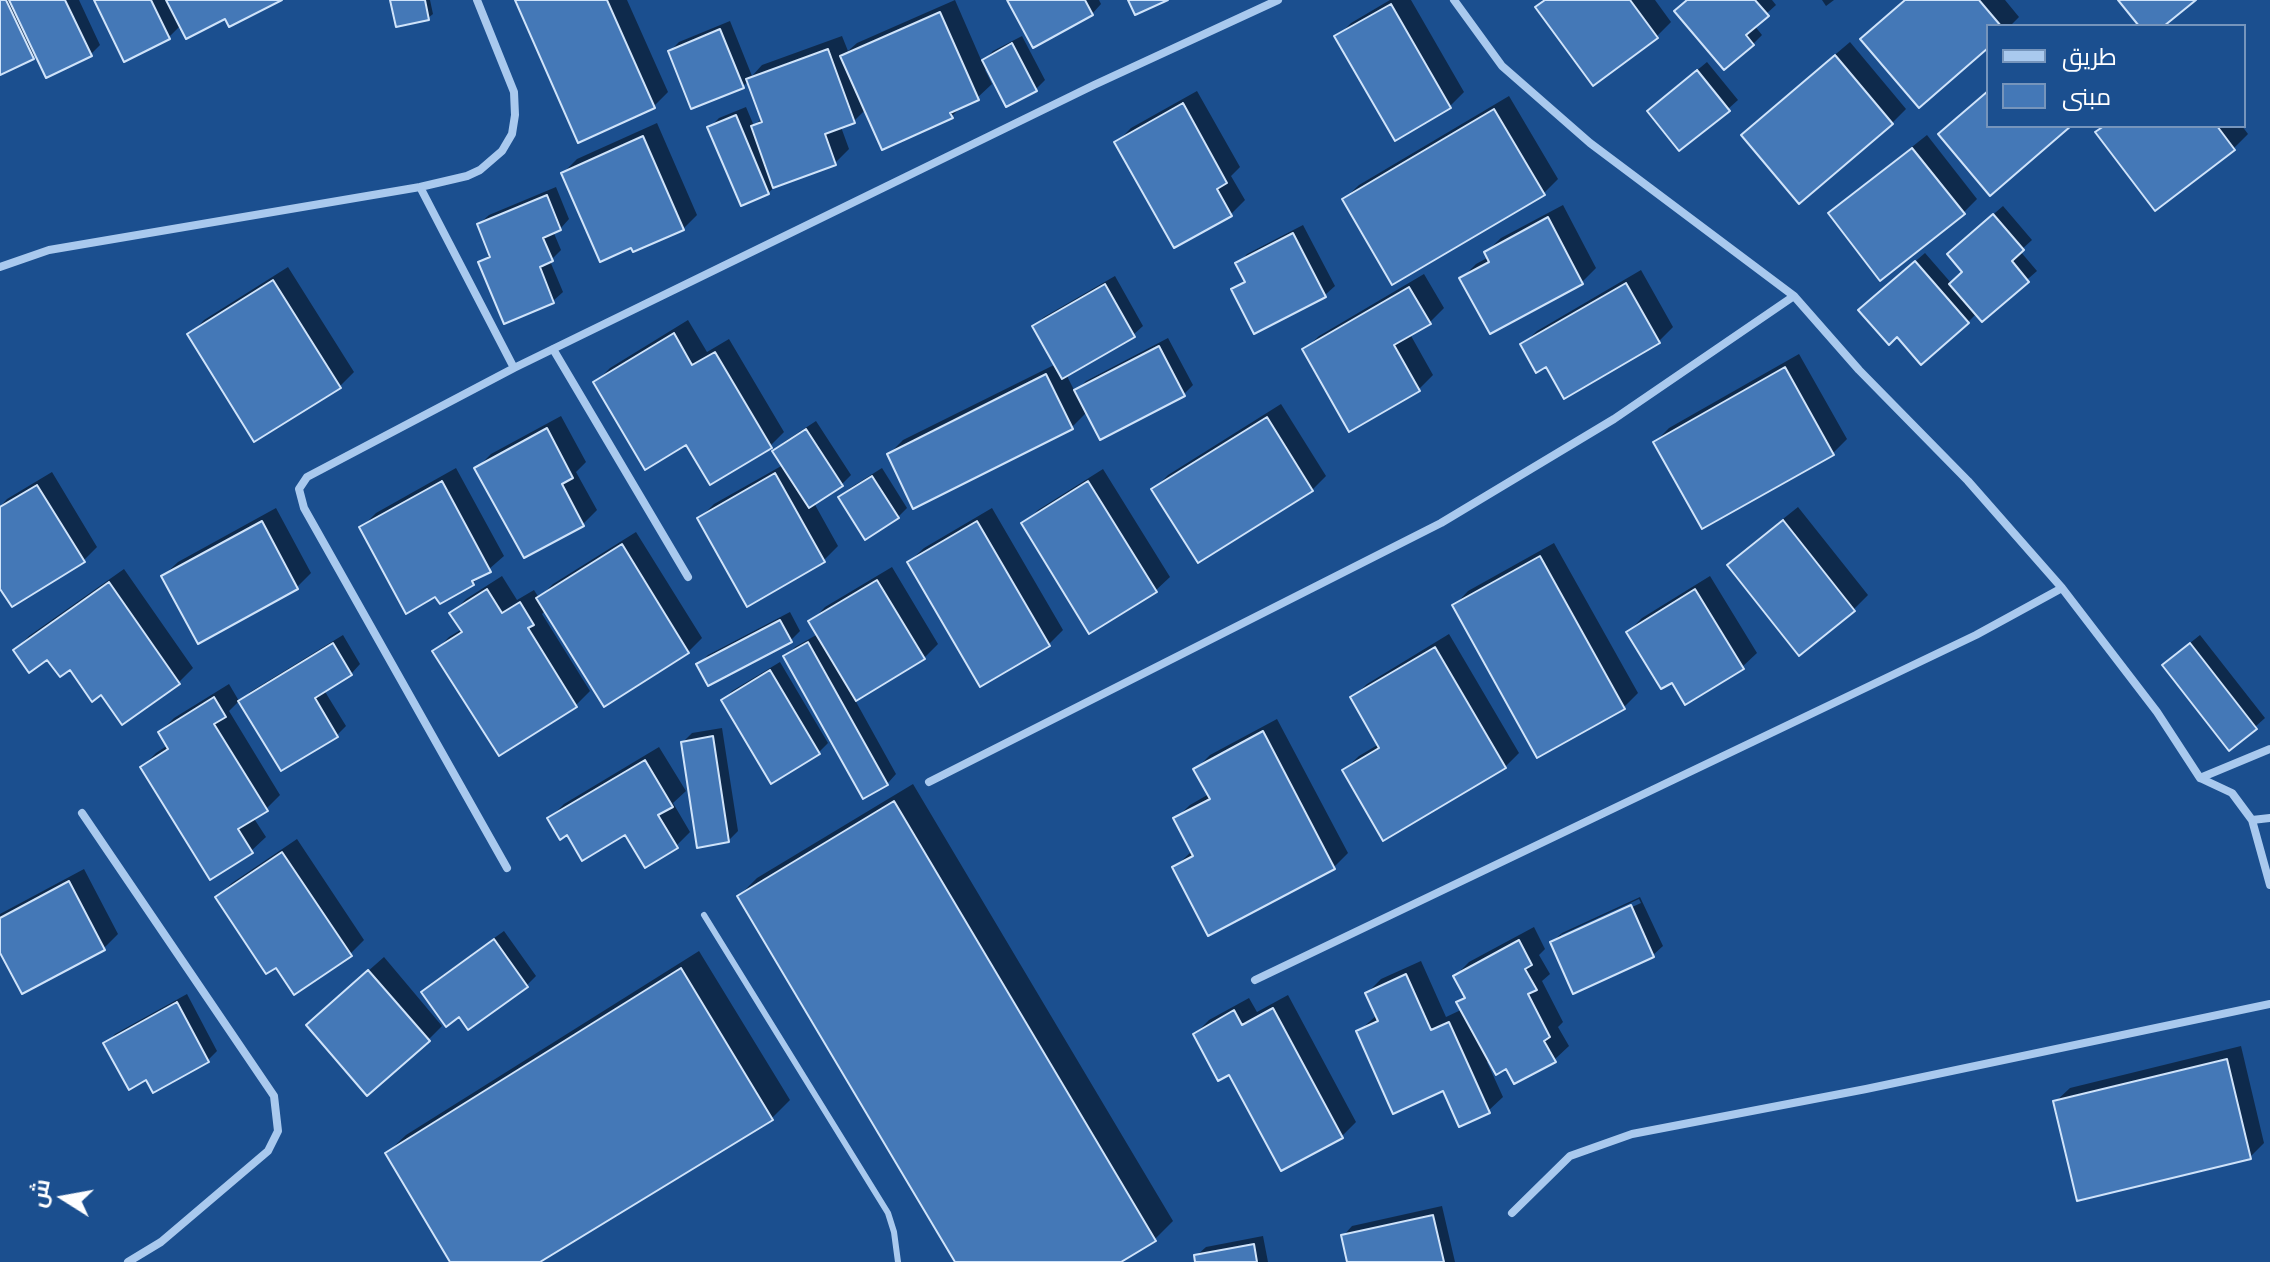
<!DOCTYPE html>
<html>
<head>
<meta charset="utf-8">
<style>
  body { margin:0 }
  #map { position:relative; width:2270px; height:1262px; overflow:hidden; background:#1b4f8f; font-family:Arial,Cairo,sans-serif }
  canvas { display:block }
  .legend { position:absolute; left:1986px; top:24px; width:260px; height:104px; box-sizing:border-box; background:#1b4f8f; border:2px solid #7695bc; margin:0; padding:10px 14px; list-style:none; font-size:24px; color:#fff }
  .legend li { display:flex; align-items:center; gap:16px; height:40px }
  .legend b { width:40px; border:2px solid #7695bc }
  .north { position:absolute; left:24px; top:1158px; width:80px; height:80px; -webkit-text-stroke:6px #1b4f8f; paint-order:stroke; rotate:281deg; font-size:22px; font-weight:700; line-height:32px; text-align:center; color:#fff }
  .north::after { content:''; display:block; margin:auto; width:28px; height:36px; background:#fff; clip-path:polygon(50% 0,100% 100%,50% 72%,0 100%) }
</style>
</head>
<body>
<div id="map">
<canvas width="2270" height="1262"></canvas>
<ul class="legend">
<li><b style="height:10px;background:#a9c9ee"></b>طريق</li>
<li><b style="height:22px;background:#4478b7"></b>مبنى</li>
</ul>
<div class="north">ش</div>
</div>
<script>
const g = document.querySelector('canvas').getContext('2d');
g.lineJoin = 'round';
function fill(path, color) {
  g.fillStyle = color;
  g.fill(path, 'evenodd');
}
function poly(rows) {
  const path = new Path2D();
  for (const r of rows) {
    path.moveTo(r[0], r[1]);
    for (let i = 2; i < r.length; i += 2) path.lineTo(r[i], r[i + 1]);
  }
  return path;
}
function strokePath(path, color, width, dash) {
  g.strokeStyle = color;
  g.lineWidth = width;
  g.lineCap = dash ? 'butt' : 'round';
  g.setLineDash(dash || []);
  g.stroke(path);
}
const shadow = poly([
  [0,0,79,0,100,45,91,54,37,53,32,58,0,73],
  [97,0,278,0,225,17,181,25,169,37],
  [392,0,430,0,433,14,428,18],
  [517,0,627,0,668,92,654,106],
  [955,0,982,62,993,51,1022,36,1045,80,1036,89,988,68,985,70,992,84,977,98,964,104,952,116,883,147,866,109,854,121,841,127,849,149,835,163,777,185,768,193,710,127,719,118,746,107,754,126,762,118,749,81,743,86,670,51,679,42,730,21,752,76,762,65,842,36,848,51,857,43],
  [1009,0,1099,0,1101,4,1092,14],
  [1390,0,1411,0,1464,92,1450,106,1337,37,1351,23],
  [1545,0,1655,0,1671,22,1657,36,1593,83,1537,8],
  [1688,0,1772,0,1776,5,1754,25,1762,35,1753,44],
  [1822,0,1834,0,1826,6],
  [1906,0,2005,0,2019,17,2010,26,1988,26,1988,46],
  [1850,42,1906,109,1892,123,1757,121],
  [1707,62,1738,100,1728,109,1659,102],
  [1197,91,1240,167,1231,176,1245,200,1231,214,1117,142,1131,128],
  [1509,96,1558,179,1544,193,1344,199,1359,185],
  [657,123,697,215,683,229,563,173,577,159],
  [2105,126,2242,126,2248,134,2234,148,2156,209],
  [1927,135,1977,199,1963,213,1831,214,1845,200],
  [556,187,569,219,560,229,553,231,561,250,550,261,563,292,553,301,481,263,491,253,479,224,489,215],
  [1563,205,1596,268,1582,282,1490,331,1462,278,1476,264,1489,257,1486,252,1501,238],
  [2003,206,2032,240,2020,251,2037,271,1982,319,1977,313,1968,322,1870,300,1925,253,1952,284,1964,272,1959,244],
  [1303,225,1335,286,1325,295,1234,290,1246,279,1238,264,1247,254],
  [288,267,354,372,340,386,190,335,204,320],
  [1641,270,1673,327,1659,341,1547,364,1522,345,1537,331],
  [1424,274,1444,308,1429,323,1410,334,1433,375,1419,389,1304,350,1319,336],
  [1115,276,1143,326,1133,335,1066,374,1075,392,1086,381,1168,338,1193,385,1183,395,1088,411,1072,427,889,454,903,440,1056,364,1034,326,1044,317],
  [688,320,707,352,729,339,784,432,770,446,687,442,596,382,610,368],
  [1799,354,1847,439,1833,453,1655,442,1669,428],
  [1281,404,1326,476,1312,490,1154,489,1168,475],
  [561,416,586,462,576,472,597,510,583,524,477,468,491,454],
  [816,421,851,475,841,485,814,503,838,546,824,560,748,604,700,518,714,504,783,465,774,451,784,442],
  [456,468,504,556,473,583,440,602,362,527,376,513],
  [882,468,907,508,898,517,840,498,850,488],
  [1103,469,1170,577,1155,591,1024,524,1038,510],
  [52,472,97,547,83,561,0,585,0,507,7,499],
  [1798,507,1868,595,1854,609,1799,653,1729,565,1743,551],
  [276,508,311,573,297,587,199,641,163,576,178,562],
  [992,508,1063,630,1049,644,909,562,924,548],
  [636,532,702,638,688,652,546,610,542,614,590,691,576,705,499,754,435,651,449,637,462,629,452,613,466,599,502,576,517,600,534,590,539,598,553,584],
  [1554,543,1638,693,1624,707,1454,606,1468,591],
  [892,567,938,644,924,658,855,700,896,774,887,784,786,657,795,647,818,634,811,622,825,607],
  [124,569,193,668,179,682,122,722,101,692,70,667,48,657,15,650,29,636],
  [1710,576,1757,653,1742,667,1673,681,1628,632,1642,618],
  [790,612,800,631,791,640,699,664,708,655],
  [1449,634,1519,753,1505,767,1344,770,1359,756,1379,744,1352,698,1367,684],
  [343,635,360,664,351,674,324,690,346,726,337,735,241,701,250,692],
  [2200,635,2265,718,2255,727,2174,656],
  [780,662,828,743,818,753,723,700,732,691],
  [229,684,239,701,229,711,280,795,266,809,253,817,266,837,251,851,142,767,156,753,168,745,160,732,174,718],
  [1277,719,1348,853,1334,867,1174,868,1192,851,1175,819,1190,805,1209,794,1196,769,1210,755],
  [722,728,738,831,728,841,683,742,692,733],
  [659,747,686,791,673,803,690,832,676,846,626,833,550,818,564,804],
  [913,784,1173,1221,1155,1239,1117,1262,957,1262,739,896,757,878],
  [297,839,364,940,350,954,276,965,217,897,232,883],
  [84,869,118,934,104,948,22,991,0,949,0,914],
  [1640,897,1663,946,1653,955,1574,992,1552,942,1562,933],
  [1639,899,1641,903,1561,939,1561,935],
  [1534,927,1545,949,1539,955,1550,974,1542,981,1563,1022,1558,1027,1569,1046,1554,1060,1507,1067,1490,1061,1487,1062,1503,1097,1488,1111,1444,1089,1359,1031,1377,1015,1367,993,1381,979,1421,961,1446,1017,1463,1009,1459,1002,1466,996,1455,976,1469,962],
  [504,931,536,976,527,985,469,1027,460,1014,424,992,433,982],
  [699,951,790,1100,772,1118,536,1262,452,1262,387,1153,406,1135],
  [384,957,442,1026,428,1040,323,1011],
  [187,994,217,1051,208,1060,154,1090,147,1078,106,1044,115,1034],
  [1288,995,1356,1122,1342,1136,1230,1072,1195,1034,1209,1020,1249,998,1257,1012],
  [2241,1046,2264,1143,2250,1157,2055,1102,2070,1088],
  [1442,1206,1455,1262,1349,1262,1343,1236,1352,1226],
  [1263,1236,1268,1262,1197,1262,1196,1256,1206,1247]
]);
const building = poly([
  [0,0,6,0,34,59,0,75,0,0],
  [9,0,65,0,92,56,46,78,9,0],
  [94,0,151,0,170,39,124,62,94,0],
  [166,0,282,0,229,27,225,19,186,39,166,0],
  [390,0,425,0,429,20,396,27,390,0],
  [515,0,607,0,655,108,578,143,515,0],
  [1007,0,1085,0,1093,15,1033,48,1007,0],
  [1128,0,1168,0,1135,15,1128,0],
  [1545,0,1630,0,1658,38,1593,86,1535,7,1545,0],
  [1687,0,1755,0,1769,16,1746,35,1754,45,1724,70,1674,11,1687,0],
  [1905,0,1979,0,2001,26,1988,26,1988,48,1919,108,1860,39,1905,0],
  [2118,0,2196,0,2164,26,2139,26,2118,0],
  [1391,4,1451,108,1395,141,1334,36,1391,4],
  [940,12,979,100,950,113,953,118,882,150,840,56,940,12],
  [720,29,744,88,691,109,668,51,720,29],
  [1012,43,1037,91,1006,107,982,60,1012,43],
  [828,49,855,123,825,134,836,165,773,188,751,126,762,122,746,79,828,49],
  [1835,55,1893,124,1799,204,1741,135,1835,55],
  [1697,70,1730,111,1679,151,1647,111,1697,70],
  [1988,91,1988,126,2071,126,1990,196,1938,134,1988,91],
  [1183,103,1227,183,1217,189,1232,216,1174,248,1114,142,1183,103],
  [1494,109,1545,195,1392,285,1342,199,1494,109],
  [736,115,769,194,741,206,707,127,736,115],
  [2104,126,2217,126,2235,150,2155,211,2095,132,2104,126],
  [643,136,684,230,633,252,631,248,600,262,561,173,643,136],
  [1912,148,1965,214,1880,281,1828,213,1912,148],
  [547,195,561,230,543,238,553,261,540,267,554,303,504,324,478,262,490,257,477,224,547,195],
  [1993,214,2024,250,2012,261,2029,282,1982,322,1949,284,1962,272,1947,254,1993,214],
  [1548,217,1583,284,1490,334,1459,278,1489,262,1484,252,1548,217],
  [1293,233,1326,297,1254,334,1231,289,1245,282,1235,263,1293,233],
  [1915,261,1969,323,1921,365,1897,337,1889,345,1858,310,1915,261],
  [273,280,341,388,254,442,187,334,273,280],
  [1626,283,1660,343,1564,399,1546,367,1536,373,1520,344,1626,283],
  [1105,284,1135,337,1062,379,1032,326,1105,284],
  [1409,287,1431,324,1394,345,1420,391,1349,432,1302,349,1409,287],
  [674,333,692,365,715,352,772,448,710,485,686,445,645,470,593,382,674,333],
  [1159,346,1185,396,1100,440,1074,390,1159,346],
  [1785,367,1834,455,1702,529,1653,442,1785,367],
  [1046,374,1073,429,913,509,887,454,1046,374],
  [1267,417,1313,491,1198,563,1151,489,1267,417],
  [547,428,573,478,562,484,584,526,524,558,474,468,547,428],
  [806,429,843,486,809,508,772,451,806,429],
  [775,473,825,562,747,607,697,518,775,473],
  [872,476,899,518,865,540,838,497,872,476],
  [442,481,491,572,472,581,474,585,440,604,435,597,406,614,359,527,442,481],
  [1088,481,1157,592,1089,634,1021,523,1088,481],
  [37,485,85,562,12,607,0,589,0,507,37,485],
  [1783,520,1855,611,1799,656,1727,565,1783,520],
  [262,521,298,589,198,644,161,576,262,521],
  [977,521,1050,646,980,687,907,562,977,521],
  [622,544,689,653,604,707,536,598,622,544],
  [1540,556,1625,709,1537,758,1452,605,1540,556],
  [877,580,925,659,856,701,808,621,877,580],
  [109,582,180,684,122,725,101,695,92,702,70,670,60,677,47,660,29,673,13,650,109,582],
  [487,589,502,613,520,602,534,625,528,628,577,707,499,756,432,651,462,632,449,613,487,589],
  [1695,589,1744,669,1685,705,1672,683,1661,689,1626,632,1695,589],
  [780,620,792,642,708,686,696,664,780,620],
  [808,642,888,785,863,799,783,656,808,642],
  [333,643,352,675,315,698,338,737,281,771,238,701,333,643],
  [2190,643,2257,729,2229,751,2162,665,2190,643],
  [1435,647,1506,768,1383,841,1342,770,1379,748,1350,697,1435,647],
  [770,670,820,754,771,784,721,700,770,670],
  [214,697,226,717,214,724,268,811,238,829,253,853,210,880,140,767,168,749,158,732,214,697],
  [1263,731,1335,869,1208,936,1172,867,1193,856,1173,818,1210,799,1193,769,1263,731],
  [713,736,729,842,697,848,681,742,713,736],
  [645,760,673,807,658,815,678,848,645,868,625,835,582,861,567,835,560,840,547,818,645,760],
  [894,801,1156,1241,1121,1262,955,1262,737,896,894,801],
  [282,852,352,956,294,995,276,968,266,974,215,897,282,852],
  [69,881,105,950,22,994,0,953,0,918,69,881],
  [1631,905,1654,957,1573,994,1550,942,1631,905],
  [494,939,528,987,468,1030,459,1017,446,1027,421,992,494,939],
  [1519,940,1532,965,1525,969,1537,990,1528,994,1550,1037,1544,1041,1556,1062,1514,1084,1506,1069,1496,1075,1456,1002,1465,998,1453,976,1519,940],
  [681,968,773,1120,540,1262,450,1262,385,1153,681,968],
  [368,970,430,1041,367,1096,306,1025,368,970],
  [1406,974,1431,1030,1449,1022,1490,1113,1459,1127,1443,1091,1393,1114,1356,1031,1378,1021,1365,993,1406,974],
  [177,1002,209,1062,153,1093,146,1080,129,1090,103,1043,177,1002],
  [1273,1008,1343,1138,1281,1171,1229,1075,1218,1081,1193,1034,1234,1010,1242,1025,1273,1008],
  [2227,1059,2251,1159,2077,1201,2053,1101,2227,1059],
  [1433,1215,1444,1262,1347,1262,1341,1235,1433,1215],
  [1254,1244,1257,1262,1195,1262,1194,1255,1254,1244]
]);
const service = poly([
  [704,915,888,1213,894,1232,898,1262]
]);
const minor = poly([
  [1454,0,1502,66,1590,143,1794,296,1859,370,1968,481,2062,588,2157,712,2200,778,2232,793,2252,820,2270,885],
  [420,187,514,368],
  [0,267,49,250,420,187,467,176,480,170,502,151,512,134,515,115,514,92,477,0],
  [553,349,688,577],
  [2200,778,2270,749],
  [929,782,1441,523,1614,419,1794,296],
  [82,813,274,1096,278,1131,268,1151,161,1242,128,1262],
  [2252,820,2270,818],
  [507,868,304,508,299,489,307,477,514,368,1094,85,1278,0],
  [1255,980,1976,635,2062,588],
  [1512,1213,1570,1156,1632,1134,1866,1089,2270,1004]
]);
fill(shadow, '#0007');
fill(building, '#4478b7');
strokePath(building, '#cfe3fa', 2);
strokePath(service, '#a9c9ee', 6);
strokePath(minor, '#a9c9ee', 8);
</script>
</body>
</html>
